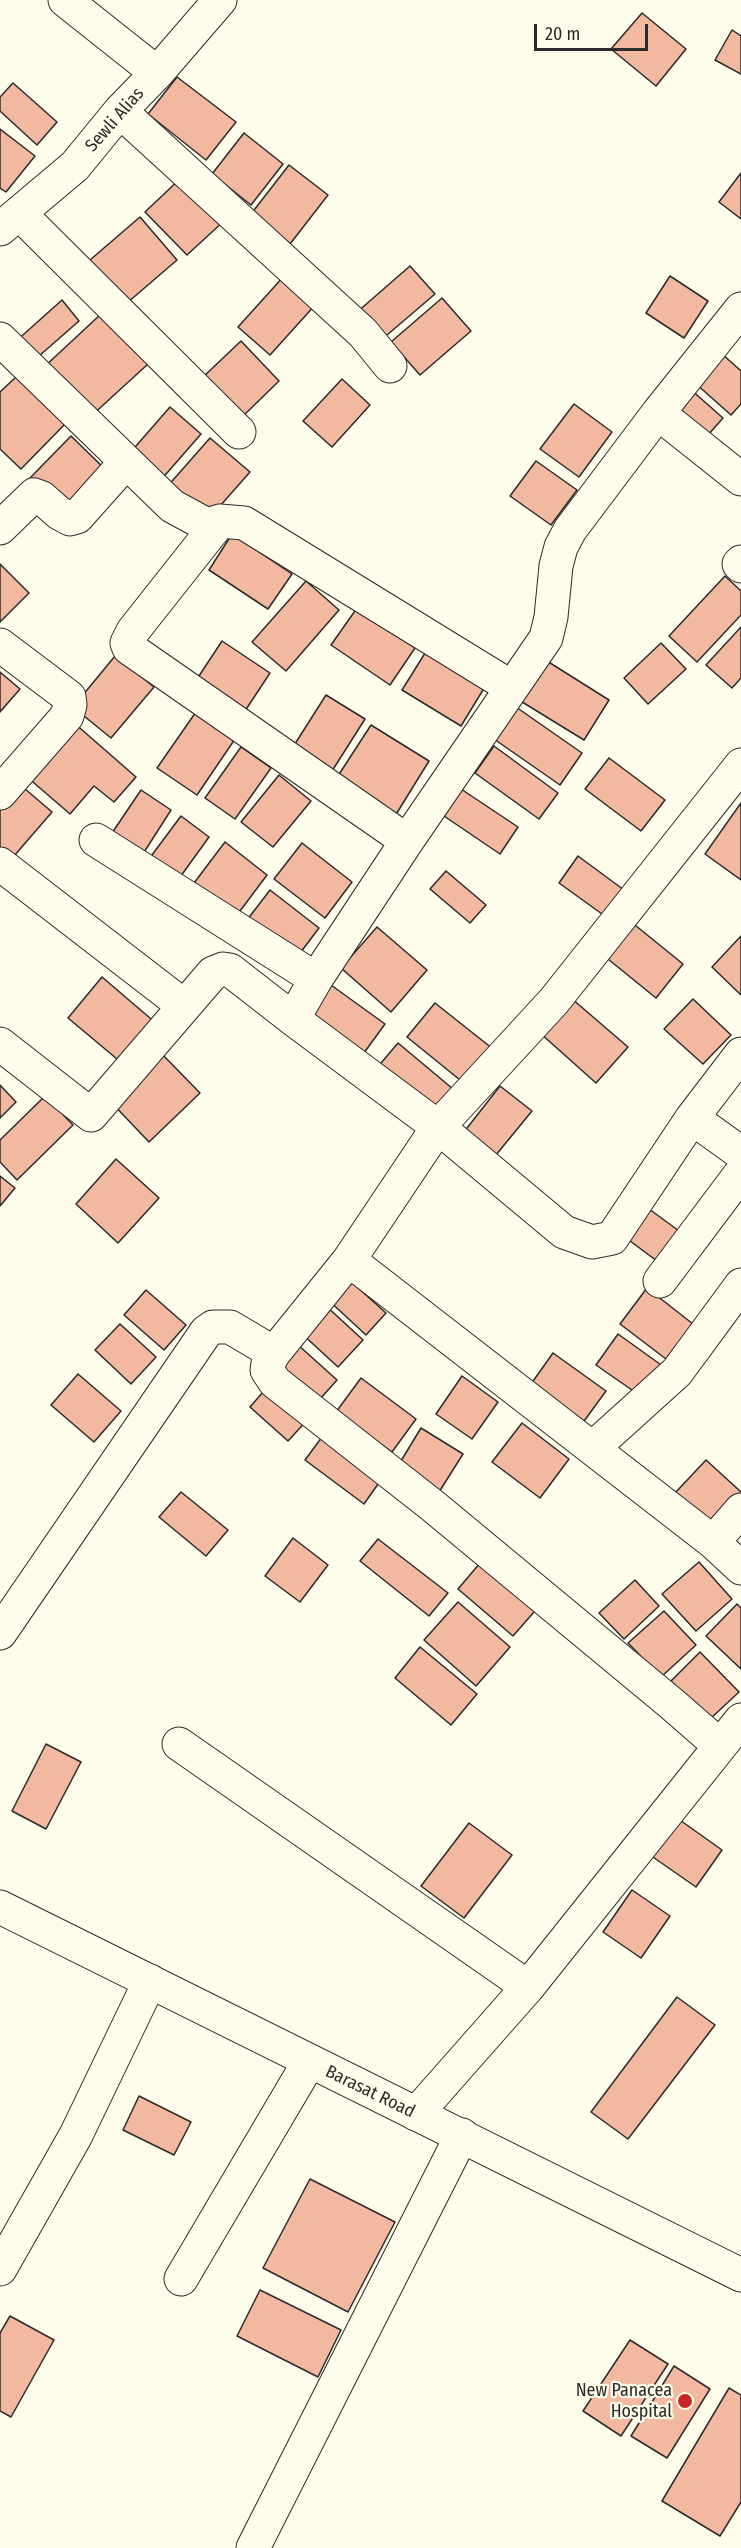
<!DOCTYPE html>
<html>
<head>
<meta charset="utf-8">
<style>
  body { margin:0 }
  #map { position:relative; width:741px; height:2548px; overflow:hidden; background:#fdfbea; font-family:"Fira Sans Condensed",sans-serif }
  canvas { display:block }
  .scale { position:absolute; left:534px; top:24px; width:114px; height:27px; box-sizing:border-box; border:3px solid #2b2b2b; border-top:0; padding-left:8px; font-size:18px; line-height:21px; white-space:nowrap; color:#2b2b2b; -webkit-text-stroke:4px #fdfbea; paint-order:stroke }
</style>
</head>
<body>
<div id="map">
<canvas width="741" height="2548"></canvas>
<div class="scale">20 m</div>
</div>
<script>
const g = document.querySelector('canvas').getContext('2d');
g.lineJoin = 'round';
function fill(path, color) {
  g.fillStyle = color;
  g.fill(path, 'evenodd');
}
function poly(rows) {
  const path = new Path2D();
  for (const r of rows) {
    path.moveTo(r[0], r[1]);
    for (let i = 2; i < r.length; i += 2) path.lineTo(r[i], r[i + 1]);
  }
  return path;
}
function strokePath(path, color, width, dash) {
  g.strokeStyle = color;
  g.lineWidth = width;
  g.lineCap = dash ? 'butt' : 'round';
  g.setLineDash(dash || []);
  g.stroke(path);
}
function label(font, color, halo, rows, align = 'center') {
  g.font = font + ' "Fira Sans Condensed",sans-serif';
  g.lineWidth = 4.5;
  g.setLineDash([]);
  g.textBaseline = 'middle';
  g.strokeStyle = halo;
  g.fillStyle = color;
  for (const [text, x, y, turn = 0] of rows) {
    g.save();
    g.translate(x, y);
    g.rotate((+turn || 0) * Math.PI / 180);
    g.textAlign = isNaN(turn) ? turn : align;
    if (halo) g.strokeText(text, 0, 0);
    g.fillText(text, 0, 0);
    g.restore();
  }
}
const building = poly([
  [642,13,686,49,656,86,611,49,642,13],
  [732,30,741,36,741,74,715,60,732,30],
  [177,77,236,122,206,160,148,114,177,77],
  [13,83,57,122,37,145,0,111,0,97,13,83],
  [0,129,35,156,6,192,0,188,0,129],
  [244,133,283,164,251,205,212,174,244,133],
  [289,165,328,195,290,244,251,214,289,165],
  [741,173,741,219,719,202,741,173],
  [183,176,225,220,187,255,145,212,183,176],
  [140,217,177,260,120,309,83,266,140,217],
  [410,266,435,294,380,341,356,313,410,266],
  [284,276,316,304,270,355,238,327,284,276],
  [670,276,708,301,684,338,646,313,670,276],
  [442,298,471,331,420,375,391,342,442,298],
  [62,300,79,321,31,363,14,343,62,300],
  [101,314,148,364,89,418,43,368,101,314],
  [241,341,279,381,241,418,202,378,241,341],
  [721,353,741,371,741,404,731,415,695,383,721,353],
  [17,376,66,423,21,469,0,449,0,392,17,376],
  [342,379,370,405,332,447,303,421,342,379],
  [689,388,723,418,701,443,667,413,689,388],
  [574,404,612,432,579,477,540,449,574,404],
  [170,407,201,434,160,481,129,454,170,407],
  [71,436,111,475,71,517,30,478,71,436],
  [210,438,250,472,205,523,166,488,210,438],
  [536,461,577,490,551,525,510,496,536,461],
  [232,534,292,574,268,609,209,570,232,534],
  [0,564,29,593,0,622,0,564],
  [725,576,741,591,741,615,697,662,669,636,725,576],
  [306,581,339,610,286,671,252,642,306,581],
  [357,608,415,648,390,685,331,645,357,608],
  [741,627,741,678,732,688,706,665,741,627],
  [222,641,270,673,243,714,195,682,222,641],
  [661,643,686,669,648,704,624,678,661,643],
  [427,650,486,685,461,726,402,690,427,650],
  [115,656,154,687,111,738,73,707,115,656],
  [539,656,609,700,584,740,514,697,539,656],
  [0,672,20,689,0,712,0,672],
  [326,695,365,719,332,771,293,747,326,695],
  [516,707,582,753,560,785,494,739,516,707],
  [198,709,237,736,197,795,157,768,198,709],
  [73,722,136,777,114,802,94,786,70,814,26,776,73,722],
  [371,725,429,761,395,816,336,779,371,725],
  [494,746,558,793,539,819,475,773,494,746],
  [241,747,271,768,235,819,205,798,241,747],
  [609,758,665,800,641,831,585,789,609,758],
  [279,775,311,801,273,847,241,822,279,775],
  [18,783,52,812,8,863,0,855,0,803,18,783],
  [458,787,518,827,500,854,441,814,458,787],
  [141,790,171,810,141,857,110,836,141,790],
  [741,803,741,880,705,854,741,803],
  [181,816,209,837,178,880,149,859,181,816],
  [225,842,267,875,237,915,194,883,225,842],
  [302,843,352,882,325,918,274,879,302,843],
  [578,856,628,893,609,919,559,883,578,856],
  [446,871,486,905,470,923,430,889,446,871],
  [270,890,319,928,297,957,247,920,270,890],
  [630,921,683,964,656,998,603,955,630,921],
  [377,927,427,970,391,1012,341,968,377,927],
  [741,936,741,995,712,967,741,936],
  [102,977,157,1024,123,1064,68,1018,102,977],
  [331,985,385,1024,361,1057,307,1017,331,985],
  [571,998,628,1047,596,1083,540,1033,571,998],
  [693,999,731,1035,703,1064,664,1029,693,999],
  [435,1003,493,1049,465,1084,407,1037,435,1003],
  [398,1043,453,1089,432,1115,376,1069,398,1043],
  [160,1052,200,1093,149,1142,109,1100,160,1052],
  [0,1085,16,1102,0,1118,0,1085],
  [500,1086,532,1111,491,1161,460,1137,500,1086],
  [45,1096,73,1125,17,1180,0,1162,0,1140,45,1096],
  [116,1159,159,1198,118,1243,76,1204,116,1159],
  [0,1176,15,1188,0,1206,0,1176],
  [641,1203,679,1231,657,1261,618,1232,641,1203],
  [346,1277,386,1313,366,1335,326,1298,346,1277],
  [647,1288,693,1324,666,1359,620,1324,647,1288],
  [146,1290,186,1325,164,1350,124,1315,146,1290],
  [325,1305,363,1340,338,1367,300,1332,325,1305],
  [120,1324,156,1357,131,1384,95,1350,120,1324],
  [618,1334,664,1367,642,1397,596,1365,618,1334],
  [297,1344,337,1380,312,1408,272,1372,297,1344],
  [553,1353,606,1391,579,1428,526,1391,553,1353],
  [78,1374,121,1411,94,1442,51,1405,78,1374],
  [462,1376,498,1402,472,1439,436,1414,462,1376],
  [361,1378,416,1419,392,1452,336,1412,361,1378],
  [270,1384,309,1418,288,1441,250,1407,270,1384],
  [522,1423,569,1459,540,1498,492,1462,522,1423],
  [421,1428,463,1454,434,1500,393,1474,421,1428],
  [325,1433,383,1477,364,1504,305,1460,325,1433],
  [706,1460,741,1492,711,1526,675,1493,706,1460],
  [181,1492,228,1530,206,1556,159,1517,181,1492],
  [293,1538,328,1565,300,1602,265,1576,293,1538],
  [378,1539,448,1593,429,1616,360,1561,378,1539],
  [486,1556,541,1604,513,1636,458,1589,486,1556],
  [699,1562,732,1599,696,1631,662,1594,699,1562],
  [635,1580,659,1606,624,1639,599,1613,635,1580],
  [458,1602,510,1647,476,1686,424,1640,458,1602],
  [737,1604,741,1608,741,1669,706,1636,737,1604],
  [664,1611,696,1645,661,1677,628,1643,664,1611],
  [420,1647,477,1694,451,1725,395,1678,420,1647],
  [700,1652,739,1692,709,1720,671,1681,700,1652],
  [46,1744,81,1762,46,1829,12,1811,46,1744],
  [677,1818,722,1850,696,1887,650,1855,677,1818],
  [469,1823,512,1855,464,1918,421,1886,469,1823],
  [632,1890,670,1916,641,1958,603,1932,632,1890],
  [677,1997,715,2025,628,2139,591,2112,677,1997],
  [139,2096,191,2122,174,2155,123,2130,139,2096],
  [310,2179,395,2222,348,2312,263,2268,310,2179],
  [260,2290,341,2330,318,2377,237,2336,260,2290],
  [10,2316,54,2340,11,2417,0,2411,0,2333,10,2316],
  [630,2340,668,2364,621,2436,583,2411,630,2340],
  [674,2366,710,2389,667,2458,631,2436,674,2366],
  [729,2388,741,2395,741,2502,720,2536,662,2501,729,2388]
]);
const minor = poly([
  [65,0,157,73],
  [120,111,363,333,390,366],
  [19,213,239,432],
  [0,229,75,166,120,111,157,73,220,0],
  [741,309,658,413,570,530,561,547,556,566,551,617,546,638,407,841,316,979,293,1019,438,1127,564,1232,592,1242,612,1238,692,1118,741,1054],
  [0,339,172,506,207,525,220,521,244,523,511,687],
  [658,413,741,479],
  [220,521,133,631,127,643,129,648,407,841],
  [0,528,34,495,42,498,59,513,70,519,77,517,126,462],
  [741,562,739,564,741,566],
  [0,645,69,697,70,705,67,716,0,793],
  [741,765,554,1001,438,1127,349,1260,713,1542,741,1568],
  [96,840,316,979],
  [0,864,184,1006],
  [0,1044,91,1115,213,973,223,969,230,970,293,1019],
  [692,1118,741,1153],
  [660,1281,741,1173],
  [274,1353,268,1363,267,1370,275,1382,433,1506,672,1704,719,1745],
  [593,1448,677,1372,741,1285],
  [713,1542,741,1510],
  [0,1633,206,1332,213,1327,230,1327,274,1353,349,1260],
  [179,1744,528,1987],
  [416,2114,528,1987,741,1720],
  [0,2269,76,2135,150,1981],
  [181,2279,309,2062],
  [253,2548,462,2135]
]);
const major = poly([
  [0,1907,741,2275]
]);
const markers = [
  [685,2401,8,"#c62828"]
];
const streetNames = [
  ["Sewli Alias",115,120,-49],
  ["Barasat Road",370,2092,26]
];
const poiNames = [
  ["New Panacea",672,2391],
  ["Hospital",672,2412]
];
fill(building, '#f2b8a0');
strokePath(building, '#2b2b2b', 1.5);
strokePath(minor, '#2b2b2b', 35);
strokePath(major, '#2b2b2b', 35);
strokePath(minor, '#fdfbea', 33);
strokePath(major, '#fdfbea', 33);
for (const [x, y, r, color] of markers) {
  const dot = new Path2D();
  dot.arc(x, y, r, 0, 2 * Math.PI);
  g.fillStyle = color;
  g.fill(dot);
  strokePath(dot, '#fdfbea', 2);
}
label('18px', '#2b2b2b', '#fdfbea', streetNames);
label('18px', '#2b2b2b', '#fdfbea', poiNames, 'right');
</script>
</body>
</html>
